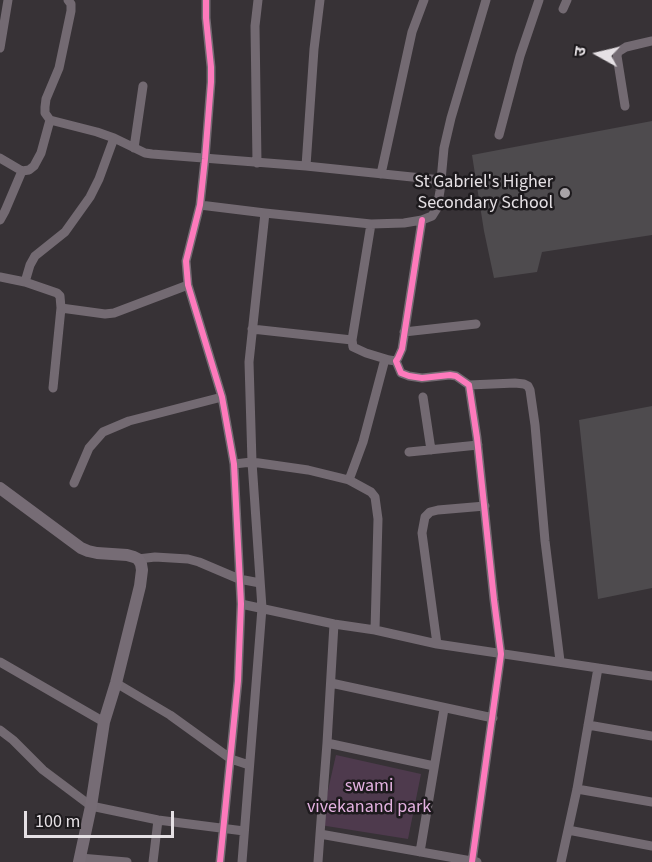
<!DOCTYPE html>
<html>
<head>
<meta charset="utf-8">
<style>
  body { margin:0 }
  #map { position:relative; width:652px; height:862px; overflow:hidden; background:#373236; font-family:"Source Sans 3","Noto Sans Devanagari",sans-serif }
  canvas { display:block }
  .north { position:absolute; left:568px; top:24px; width:60px; height:60px; -webkit-text-stroke:4px #1d1a1d; paint-order:stroke; rotate:278deg; font-size:16px; font-weight:700; line-height:24px; text-align:center; color:#e5e0e4 }
  .north::after { content:''; display:block; margin:auto; width:21px; height:27px; background:#e5e0e4; clip-path:polygon(50% 0,100% 100%,50% 72%,0 100%) }
  .scale { position:absolute; left:24px; top:811px; width:150px; height:27px; box-sizing:border-box; border:3px solid #e5e0e4; border-top:0; padding-left:8px; font-size:18px; line-height:21px; white-space:nowrap; color:#e5e0e4; -webkit-text-stroke:4px #1d1a1d; paint-order:stroke }
</style>
</head>
<body>
<div id="map">
<canvas width="652" height="862"></canvas>
<div class="north">उ</div>
<div class="scale">100 m</div>
</div>
<script>
const g = document.querySelector('canvas').getContext('2d');
g.lineJoin = 'round';
function fill(path, color) {
  g.fillStyle = color;
  g.fill(path, 'evenodd');
}
function poly(rows) {
  const path = new Path2D();
  for (const r of rows) {
    path.moveTo(r[0], r[1]);
    for (let i = 2; i < r.length; i += 2) path.lineTo(r[i], r[i + 1]);
  }
  return path;
}
function strokePath(path, color, width, dash) {
  g.strokeStyle = color;
  g.lineWidth = width;
  g.lineCap = dash ? 'butt' : 'round';
  g.setLineDash(dash || []);
  g.stroke(path);
}
function label(font, color, halo, rows, align = 'center') {
  g.font = font + ' "Source Sans 3",sans-serif';
  g.lineWidth = 5;
  g.setLineDash([]);
  g.textBaseline = 'middle';
  g.strokeStyle = halo;
  g.fillStyle = color;
  for (const [text, x, y, turn = 0] of rows) {
    g.save();
    g.translate(x, y);
    g.rotate((+turn || 0) * Math.PI / 180);
    g.textAlign = isNaN(turn) ? turn : align;
    if (halo) g.strokeText(text, 0, 0);
    g.fillText(text, 0, 0);
    g.restore();
  }
}
const green = poly([
  [336,755,421,774,408,839,320,825]
]);
const building = poly([
  [652,121,652,235,542,252,537,272,494,278,484,231,472,155],
  [652,406,652,588,598,599,579,420]
]);
const street = poly([
  [68,0,71,4,71,11,59,68,46,99,45,107,45,113,50,120,97,132,114,138,145,153,152,154,306,166,441,180],
  [206,0,206,18,211,67,211,82,205,159,200,205,186,261,188,285,222,397,234,464,241,604,238,681,220,862],
  [563,9,567,0],
  [0,48,8,0],
  [625,106,617,56,618,52,626,47,652,41],
  [499,135,520,56,539,0],
  [134,148,143,86],
  [0,158,22,171,29,170,34,166,41,153,50,120],
  [257,163,255,26,258,0],
  [306,166,314,49,320,0],
  [381,174,412,32,424,0],
  [200,205,265,213,371,224,404,223,422,220,432,216,437,208,440,191,444,148,451,118,486,0],
  [0,220,5,211,22,171],
  [422,220,402,349,398,358,396,361,401,373,409,376,422,378,450,375,456,376,469,385,477,438,494,600,501,654,472,862],
  [371,224,352,340,353,347,366,353,389,360,396,361],
  [0,277,25,282,57,293,60,296,61,308,53,388],
  [25,282,30,265,35,256,65,232,90,197,99,179,114,138],
  [61,308,105,314,114,313,188,285],
  [252,329,352,340],
  [404,332,476,324],
  [469,385,515,383,524,384,528,386,530,390,535,425,545,541,560,661],
  [423,397,431,450],
  [409,452,478,445],
  [234,464,252,462,308,470,349,480,371,492,375,497,378,519,375,630],
  [349,480,363,442,385,359],
  [74,483,89,448,103,432,129,421,222,397],
  [138,559,155,557,188,559,199,562,239,579,260,583],
  [241,604,334,624,375,630,437,644,652,676],
  [334,624,327,743,320,834,477,862],
  [437,644,422,533,425,517,430,512,438,510,485,506],
  [0,662,104,722],
  [116,683,170,715,231,759,249,765],
  [331,683,493,718],
  [588,725,652,736],
  [0,730,13,740,43,770,91,806,158,820,244,831],
  [327,743,434,766],
  [577,789,652,802],
  [568,830,652,846],
  [420,852,444,709],
  [80,858,127,862],
  [153,862,158,820],
  [242,862,262,608,252,462,249,362,265,213],
  [318,862,320,834],
  [561,862,577,789,598,668]
]);
const secondary = poly([
  [0,488,81,548,88,551,97,553,127,555,134,557,138,559,141,564,142,570,140,586,116,683,104,722,91,806,79,862]
]);
const cycleway = poly([
  [206,0,206,18,211,67,211,82,205,159,200,205,186,261,188,285,222,397,234,464,241,604,238,681,220,862],
  [422,220,402,349,398,358,396,361,401,373,409,376,422,378,450,375,456,376,469,385,477,438,494,600,501,654,472,862]
]);
const markers = [
  [565,193,6,"#a8a3a7"]
];
const poiNames = [
  ["St Gabriel's Higher",553,183],
  ["Secondary School",553,204]
];
const parkNames = [
  ["swami",369,787],
  ["vivekanand park",369,808]
];
fill(green, '#4e3a4d');
fill(building, '#4e4b4e');
strokePath(street, '#736a72', 9);
strokePath(secondary, '#766c75', 12);
strokePath(cycleway, '#fd7abc', 6);
for (const [x, y, r, color] of markers) {
  const dot = new Path2D();
  dot.arc(x, y, r, 0, 2 * Math.PI);
  g.fillStyle = color;
  g.fill(dot);
  strokePath(dot, '#1d1a1d', 2);
}
label('18px', '#e5e0e4', '#1d1a1d', poiNames, 'right');
label('18px', '#e4b2e1', '#1d1a1d', parkNames);
</script>
</body>
</html>
